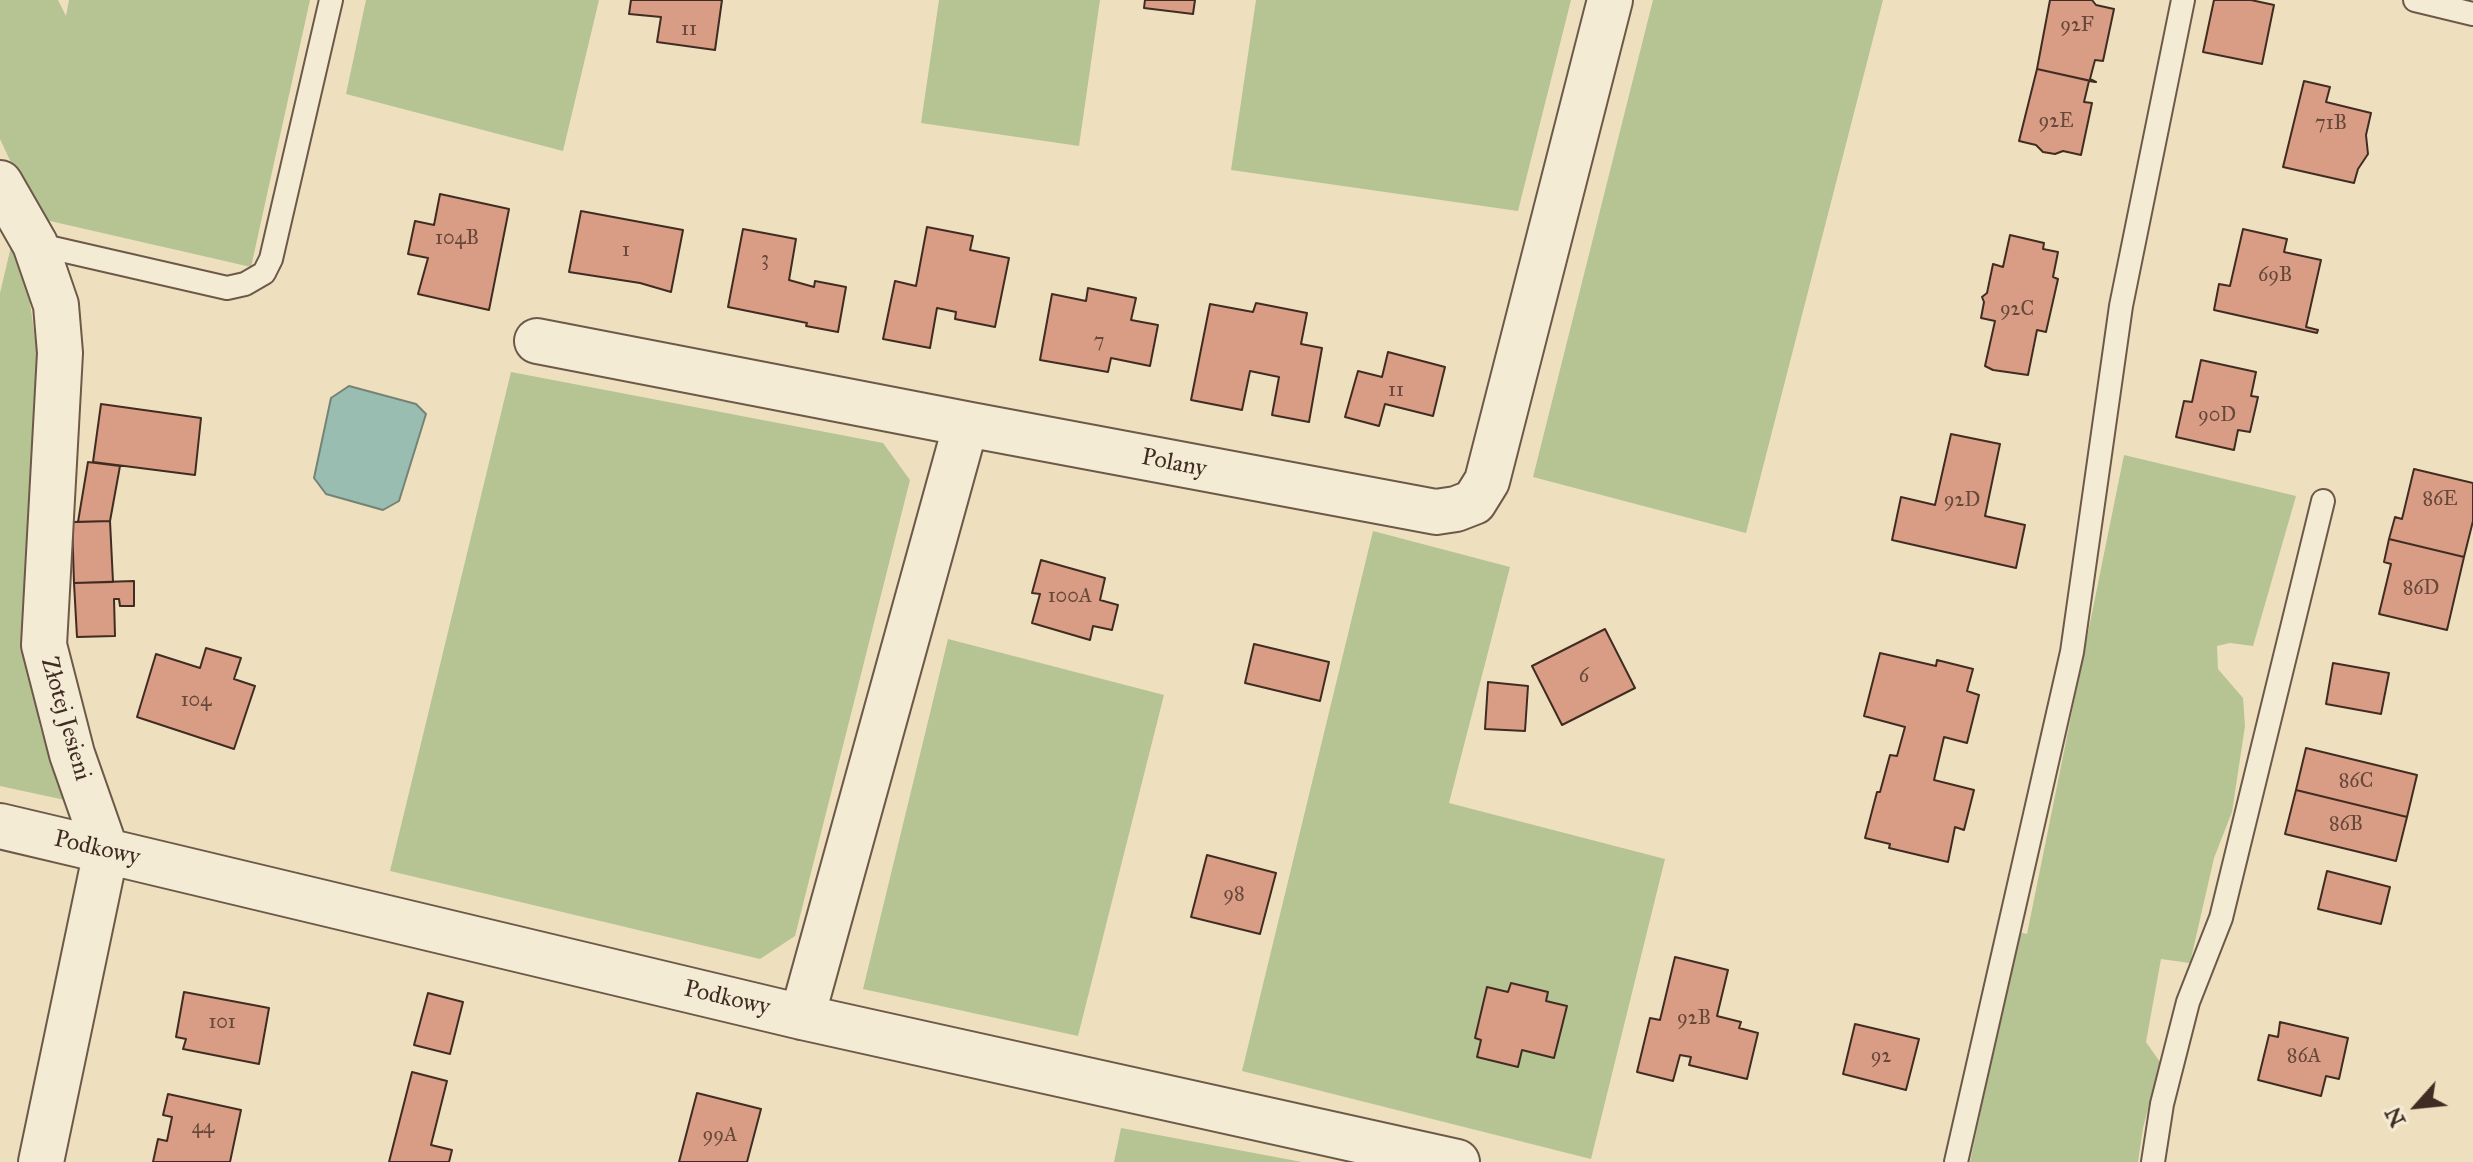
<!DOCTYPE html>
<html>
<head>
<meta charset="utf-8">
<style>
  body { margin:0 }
  #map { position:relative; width:2473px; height:1162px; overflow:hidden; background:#eee0be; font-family:"IM FELL Great Primer",serif }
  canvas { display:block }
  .north { position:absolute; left:2377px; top:1066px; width:80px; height:80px; -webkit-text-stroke:6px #f4ebd5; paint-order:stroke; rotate:243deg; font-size:22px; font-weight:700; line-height:32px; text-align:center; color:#402c22 }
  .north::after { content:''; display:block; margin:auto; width:28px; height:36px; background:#402c22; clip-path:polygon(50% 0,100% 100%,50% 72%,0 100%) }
</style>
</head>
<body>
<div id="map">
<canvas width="2473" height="1162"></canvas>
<div class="north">N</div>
</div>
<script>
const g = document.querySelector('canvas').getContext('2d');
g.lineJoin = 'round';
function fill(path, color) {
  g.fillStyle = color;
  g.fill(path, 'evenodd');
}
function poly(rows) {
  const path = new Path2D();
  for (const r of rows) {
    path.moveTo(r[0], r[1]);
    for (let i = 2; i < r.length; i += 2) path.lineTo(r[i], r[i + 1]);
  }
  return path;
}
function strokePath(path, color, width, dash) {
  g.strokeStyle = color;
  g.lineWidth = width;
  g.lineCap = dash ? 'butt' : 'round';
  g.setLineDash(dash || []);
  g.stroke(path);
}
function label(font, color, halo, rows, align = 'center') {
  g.font = font + ' "IM FELL Great Primer",serif';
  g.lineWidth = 7;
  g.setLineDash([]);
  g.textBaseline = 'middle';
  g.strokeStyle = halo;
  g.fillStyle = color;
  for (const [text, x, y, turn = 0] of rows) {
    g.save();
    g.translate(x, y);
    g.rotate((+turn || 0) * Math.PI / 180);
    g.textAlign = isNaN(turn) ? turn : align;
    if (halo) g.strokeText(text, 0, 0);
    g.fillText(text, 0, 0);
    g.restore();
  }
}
const green = poly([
  [0,0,58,0,66,16,69,0,310,0,251,267,37,218,0,139],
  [366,0,599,0,563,151,346,94],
  [939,0,1100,0,1079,146,921,123],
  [1256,0,1571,0,1518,211,1231,170],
  [1653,0,1883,0,1746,533,1533,477],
  [13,238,27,281,38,360,27,655,40,727,65,800,0,786,0,293],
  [511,372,883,443,910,480,795,936,760,959,390,871],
  [2124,455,2296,496,2253,646,2230,643,2217,646,2218,669,2243,698,2245,726,2232,812,2214,858,2190,963,2161,959,2146,1042,2160,1062,2143,1128,2138,1162,1970,1162,2018,932,2027,934],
  [1373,531,1510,567,1449,803,1665,859,1591,1159,1242,1071],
  [948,639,1164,695,1078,1036,863,989],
  [1121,1128,1302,1162,1114,1162]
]);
const water = poly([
  [349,386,416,404,426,414,399,501,383,510,326,494,314,478,331,398,349,386]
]);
const building = poly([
  [631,0,722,0,715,50,657,42,661,17,629,14,631,0],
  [1145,0,1195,0,1193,14,1144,8,1145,0],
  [2050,0,2092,0,2096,5,2114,9,2103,61,2095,60,2090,79,2096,82,2037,69,2050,0],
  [2214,0,2251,0,2274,5,2262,64,2203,52,2214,0],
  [2037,69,2095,82,2089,81,2084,102,2092,103,2081,155,2063,151,2055,154,2043,152,2036,145,2019,141,2037,69],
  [2304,81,2330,87,2326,102,2371,113,2366,135,2368,154,2358,169,2354,183,2283,167,2304,81],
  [440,194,509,209,489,310,418,294,428,258,408,254,415,221,434,225,440,194],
  [581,211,683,230,671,292,640,283,569,272,581,211],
  [927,227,973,236,970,250,1009,258,995,327,955,319,956,312,937,308,930,348,883,339,895,281,916,286,927,227],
  [743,229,796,239,789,280,814,287,815,281,846,287,838,332,806,326,807,323,728,307,743,229],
  [2243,229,2287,239,2284,252,2321,260,2306,327,2318,330,2317,333,2214,310,2219,284,2230,286,2243,229],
  [2010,235,2044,243,2043,249,2058,252,2053,277,2058,279,2046,332,2037,330,2028,375,1993,370,1985,366,1995,321,1981,318,1984,302,1982,297,1987,293,1993,264,2003,267,2010,235],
  [1088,288,1136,298,1131,320,1158,325,1150,366,1111,358,1108,372,1040,360,1052,294,1086,301,1088,288],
  [1256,303,1307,313,1301,344,1322,348,1309,422,1272,415,1279,377,1250,371,1242,410,1191,400,1210,304,1253,312,1256,303],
  [1388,352,1445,367,1433,416,1385,404,1379,426,1345,417,1358,371,1382,377,1388,352],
  [2201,360,2256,372,2251,396,2258,397,2250,432,2238,430,2234,450,2176,437,2184,401,2192,402,2201,360],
  [101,404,201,418,195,475,93,462,101,404],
  [1951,434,2000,444,1985,516,2025,525,2016,568,1892,540,1901,497,1935,505,1951,434],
  [88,462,120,466,110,521,78,522,88,462],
  [2414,469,2473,483,2473,521,2464,557,2389,539,2395,517,2402,519,2414,469],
  [110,521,113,582,74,583,72,522,110,521],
  [2389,539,2464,557,2447,630,2379,614,2391,564,2384,562,2389,539],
  [1041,560,1105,578,1100,600,1118,605,1112,630,1093,626,1090,640,1032,623,1040,594,1032,593,1041,560],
  [134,581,134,606,120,606,119,599,114,599,115,636,77,637,74,583,134,581],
  [1605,629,1635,688,1562,725,1532,666,1605,629],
  [1254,644,1329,662,1320,701,1245,683,1254,644],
  [206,648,241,658,234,679,255,686,234,749,137,717,156,654,200,668,206,648],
  [1880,653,1936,666,1937,660,1973,669,1967,691,1979,695,1967,743,1944,737,1934,780,1974,790,1964,830,1955,827,1948,862,1889,848,1890,844,1865,838,1877,792,1880,792,1890,755,1897,756,1905,727,1864,716,1880,653],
  [2333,663,2389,673,2381,714,2326,704,2333,663],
  [1488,682,1528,686,1525,731,1485,729,1488,682],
  [2306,748,2417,775,2407,817,2296,790,2306,748],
  [2296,790,2407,817,2396,861,2285,834,2296,790],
  [1207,855,1276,873,1260,934,1191,917,1207,855],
  [2327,871,2390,887,2381,924,2318,909,2327,871],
  [1675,957,1728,970,1717,1016,1741,1022,1739,1028,1758,1033,1747,1079,1689,1065,1691,1057,1680,1055,1673,1081,1637,1072,1650,1018,1660,1020,1675,957],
  [1511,983,1548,992,1546,1001,1567,1006,1554,1058,1522,1050,1518,1067,1477,1057,1481,1040,1475,1038,1487,987,1508,992,1511,983],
  [184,992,269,1008,259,1064,183,1049,186,1039,176,1037,184,992],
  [428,993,463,1002,450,1054,414,1045,428,993],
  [2280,1022,2348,1038,2339,1079,2326,1076,2321,1096,2258,1080,2269,1035,2278,1037,2280,1022],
  [1855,1024,1919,1039,1906,1090,1843,1074,1855,1024],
  [412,1072,447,1081,431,1145,452,1150,449,1162,389,1162,412,1072],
  [697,1093,761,1109,747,1162,679,1162,697,1093],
  [168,1094,241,1110,230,1162,153,1162,158,1139,167,1141,172,1117,163,1115,168,1094]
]);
const service = poly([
  [2415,0,2473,14],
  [35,244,227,288,245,284,264,273,271,259,331,0],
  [1956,1162,2072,652,2121,306,2183,0],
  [2153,1162,2162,1104,2188,1002,2221,918,2323,501]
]);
const minor = poly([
  [0,183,35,244,56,305,60,353,44,645,72,754,106,851,802,1017,1457,1162],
  [537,341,966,424],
  [802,1017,966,424,1436,512,1456,509,1474,502,1487,481,1610,0]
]);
const tertiary = poly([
  [0,826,106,851,41,1162]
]);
const numberNames = [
  ["92F",2077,26],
  ["11",689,30],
  ["92E",2056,122],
  ["71B",2331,124],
  ["104B",457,239],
  ["1",626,251],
  ["3",765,260],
  ["69B",2275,276],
  ["92C",2017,310],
  ["7",1099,342],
  ["11",1396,391],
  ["90D",2217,416],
  ["86E",2440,500],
  ["92D",1962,501],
  ["86D",2421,589],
  ["100A",1070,597],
  ["6",1584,677],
  ["104",196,701],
  ["86C",2356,782],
  ["86B",2346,825],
  ["98",1234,895],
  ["92B",1694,1019],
  ["101",222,1023],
  ["92",1881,1057],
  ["86A",2304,1057],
  ["44",203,1128],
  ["99A",720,1136]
];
const streetNames = [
  ["Polany",1174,464,11],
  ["Złotej Jesieni",65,719,74],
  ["Podkowy",97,849,13],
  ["Podkowy",727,999,13]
];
fill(green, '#b6c393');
fill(water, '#99bdb0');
strokePath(water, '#758377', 2);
fill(building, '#d99c84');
strokePath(building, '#402c22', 2);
strokePath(service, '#6c5949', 26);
strokePath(minor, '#6c5949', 48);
strokePath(tertiary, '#6c5949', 48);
strokePath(service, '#f4ebd5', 22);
strokePath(minor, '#f4ebd5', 44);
strokePath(tertiary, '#f4ebd5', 44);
label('20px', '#66483a', null, numberNames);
label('24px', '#402c22', '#f4ebd5', streetNames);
</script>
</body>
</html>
